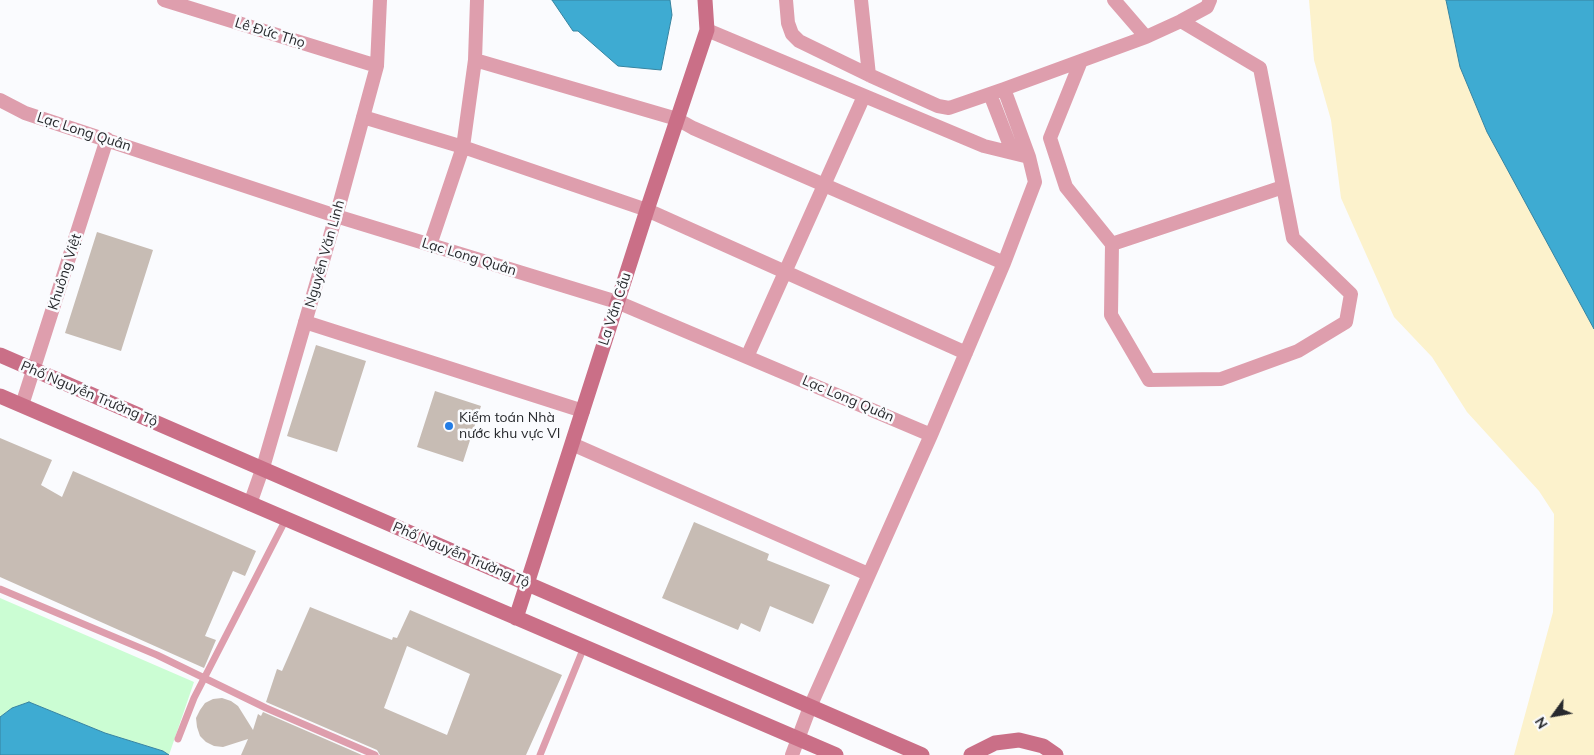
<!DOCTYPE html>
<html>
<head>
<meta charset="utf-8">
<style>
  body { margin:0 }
  #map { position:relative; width:1594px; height:755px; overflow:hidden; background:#fafbfe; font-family:Mulish,sans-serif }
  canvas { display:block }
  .north { position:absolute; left:1529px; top:690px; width:50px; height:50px; -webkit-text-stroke:4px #fafbfe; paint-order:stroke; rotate:238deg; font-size:14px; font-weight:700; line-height:20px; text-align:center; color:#27292d }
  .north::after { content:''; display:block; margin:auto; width:18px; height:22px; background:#27292d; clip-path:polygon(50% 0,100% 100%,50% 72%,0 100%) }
</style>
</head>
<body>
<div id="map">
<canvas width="1594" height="755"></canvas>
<div class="north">N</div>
</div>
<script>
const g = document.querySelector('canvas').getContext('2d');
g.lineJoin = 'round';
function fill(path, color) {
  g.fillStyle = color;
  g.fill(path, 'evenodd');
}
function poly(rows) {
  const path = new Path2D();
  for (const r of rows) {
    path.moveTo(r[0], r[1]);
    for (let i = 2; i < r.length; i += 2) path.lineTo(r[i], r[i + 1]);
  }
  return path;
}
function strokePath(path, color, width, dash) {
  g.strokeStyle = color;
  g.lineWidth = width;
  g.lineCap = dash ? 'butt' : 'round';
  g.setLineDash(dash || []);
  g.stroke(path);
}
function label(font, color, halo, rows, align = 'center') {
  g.font = font + ' Mulish,sans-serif';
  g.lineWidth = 5;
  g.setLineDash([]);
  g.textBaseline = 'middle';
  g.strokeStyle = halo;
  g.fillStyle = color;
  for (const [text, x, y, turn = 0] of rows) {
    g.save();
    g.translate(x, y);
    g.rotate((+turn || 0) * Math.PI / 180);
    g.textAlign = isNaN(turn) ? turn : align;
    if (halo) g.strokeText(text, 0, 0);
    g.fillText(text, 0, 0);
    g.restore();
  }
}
const green = poly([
  [0,598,194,682,169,755,163,751,105,733,29,702,12,708,0,717]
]);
const sand = poly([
  [1309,0,1446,0,1460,67,1487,132,1594,329,1594,755,1514,755,1553,612,1554,514,1539,491,1467,412,1432,357,1394,317,1341,198,1331,120,1314,60]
]);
const water = poly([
  [552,0,670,0,672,15,661,70,618,66,578,31,573,31,552,0],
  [1446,0,1594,0,1594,329,1487,132,1460,67,1446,0],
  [29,702,105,733,163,751,169,755,0,755,0,717,12,708,29,702]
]);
const building = poly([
  [97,232,153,250,121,351,65,333],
  [316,345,366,361,337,452,287,436],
  [435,391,481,406,463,462,417,447],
  [0,438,52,460,41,485,62,497,73,471,256,551,245,576,233,571,205,636,216,640,204,668,0,577],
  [694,522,769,554,767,560,830,585,813,624,770,606,760,632,741,623,738,630,662,598],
  [310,607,392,640,393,637,397,638,410,610,562,675,526,755,380,755,377,750,266,702,277,669,282,671],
  [407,646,470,674,447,735,384,708],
  [222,698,231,701,238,706,253,730,258,714,261,716,263,712,362,755,241,755,248,739,223,747,214,746,206,742,200,736,197,727,196,718,200,710,205,703,213,699]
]);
const lane = poly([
  [0,589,157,655,266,708,375,755],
  [178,739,194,698,286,519],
  [540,755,584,647]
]);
const street = poly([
  [164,0,377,66],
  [786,0,788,23,792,34,799,41,869,75,938,106,949,108,1004,89,1146,37,1181,21,1207,7,1210,0],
  [861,0,869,75],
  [1114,0,1146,37],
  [707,30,984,146,1029,157,1035,182,1004,263,931,435,810,707,792,755],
  [475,60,677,119,693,128,1004,263],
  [1081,61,1050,138,1066,187,1112,244,1111,315,1149,380,1221,379,1298,351,1346,322,1351,294,1293,238,1260,68,1181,21],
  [1004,89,1029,157],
  [990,94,1012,151],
  [0,100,25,113,336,216,617,302,931,435],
  [363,117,463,147,647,210,966,353],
  [1112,244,1283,187],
  [430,245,463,147,475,60,477,0],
  [305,322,583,411],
  [747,357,864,96],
  [22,405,107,139],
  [572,444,868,574],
  [250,504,264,464,340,202,377,66,380,0]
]);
const secondary = poly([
  [0,355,922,755],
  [0,396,836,755],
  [516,618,647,210,707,30,705,0],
  [971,755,995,743,1019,740,1043,746,1056,755]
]);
const markers = [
  [449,426,5,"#227ce5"]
];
const streetNames = [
  ["Lê Đức Thọ",270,33,17],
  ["Lạc Long Quân",84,132,18],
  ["Nguyễn Văn Linh",325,254,-74],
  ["Lạc Long Quân",469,257,17],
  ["Khuông Việt",65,272,-72],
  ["La Văn Cầu",615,309,-72],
  ["Phố Nguyễn Trường Tộ",89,394,23],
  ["Lạc Long Quân",848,399,23],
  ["Phố Nguyễn Trường Tộ",461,555,23]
];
const poiNames = [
  ["Kiểm toán Nhà",459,418],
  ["nước khu vực VI",459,434]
];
fill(green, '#cbfdd3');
fill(sand, '#fcf2cc');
fill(water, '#3eabd2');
strokePath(water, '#3784a0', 1);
fill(building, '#c7bcb4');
strokePath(lane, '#de9ead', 7);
strokePath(street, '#de9ead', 14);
strokePath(secondary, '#ca6f87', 15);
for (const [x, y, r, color] of markers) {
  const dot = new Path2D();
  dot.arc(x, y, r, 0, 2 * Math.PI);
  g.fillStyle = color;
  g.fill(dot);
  strokePath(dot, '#fafbfe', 2);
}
label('14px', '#27292d', '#fafbfe', streetNames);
label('14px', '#27292d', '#fafbfe', poiNames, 'left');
</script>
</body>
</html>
